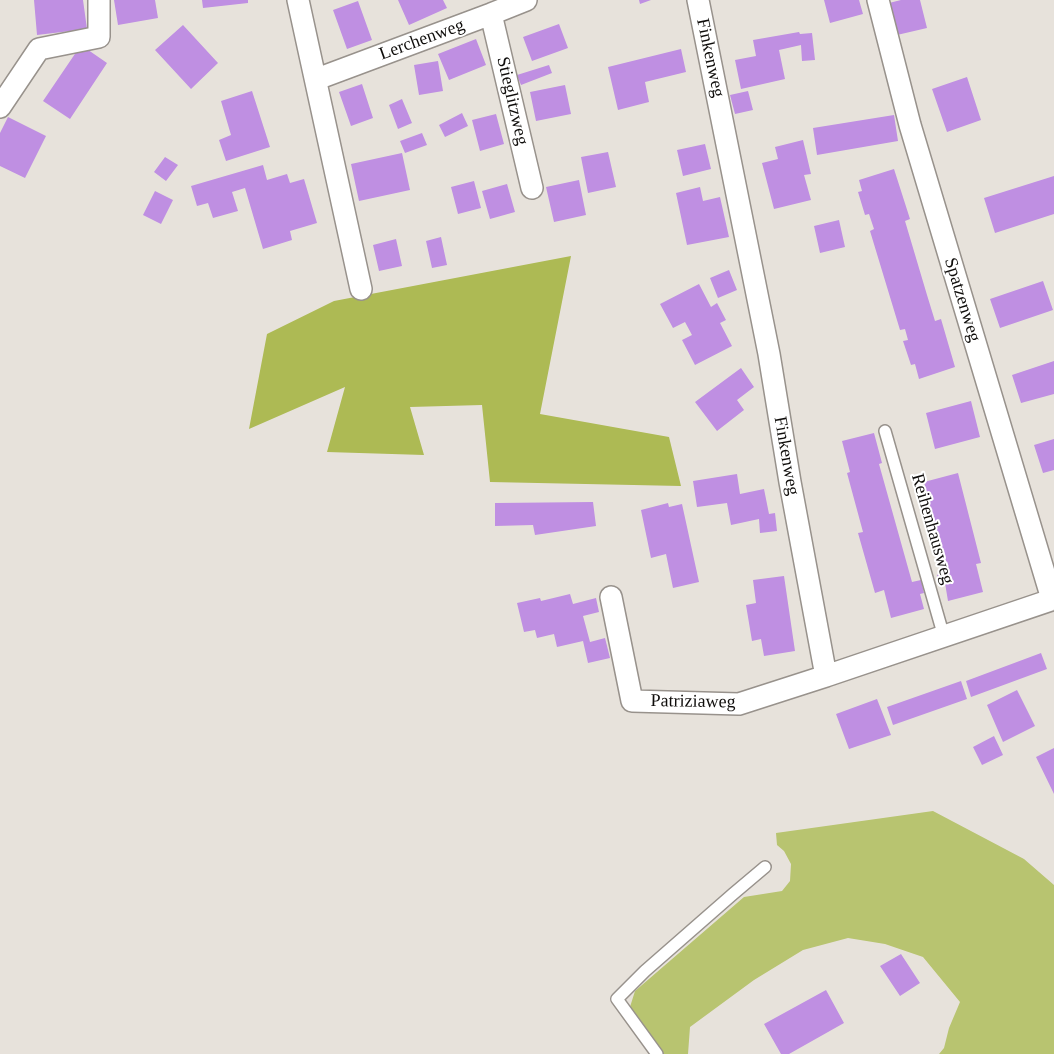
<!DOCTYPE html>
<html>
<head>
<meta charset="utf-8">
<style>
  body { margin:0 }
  canvas { display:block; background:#e7e2db }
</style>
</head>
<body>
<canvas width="1054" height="1054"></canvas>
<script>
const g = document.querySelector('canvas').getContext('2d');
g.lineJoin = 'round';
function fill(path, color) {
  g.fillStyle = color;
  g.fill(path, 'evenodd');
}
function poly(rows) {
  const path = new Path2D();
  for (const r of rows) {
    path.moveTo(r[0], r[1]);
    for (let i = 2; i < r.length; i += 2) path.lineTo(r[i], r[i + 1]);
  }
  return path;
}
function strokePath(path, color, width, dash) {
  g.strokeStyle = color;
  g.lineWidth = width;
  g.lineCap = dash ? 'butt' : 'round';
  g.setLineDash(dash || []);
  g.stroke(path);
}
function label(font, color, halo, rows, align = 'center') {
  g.font = font + ' "Times New Roman",serif';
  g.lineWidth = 4;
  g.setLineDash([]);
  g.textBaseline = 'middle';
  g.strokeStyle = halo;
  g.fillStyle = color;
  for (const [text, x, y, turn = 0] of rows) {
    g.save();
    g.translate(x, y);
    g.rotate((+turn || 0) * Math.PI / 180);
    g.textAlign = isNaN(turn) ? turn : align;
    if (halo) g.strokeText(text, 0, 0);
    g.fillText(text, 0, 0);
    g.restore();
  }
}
const green = poly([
  [933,811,1024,859,1054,885,1054,1054,939,1054,944,1048,949,1028,960,1002,923,957,885,944,848,938,803,950,754,980,690,1027,688,1054,663,1054,630,1007,635,991,744,897,782,891,790,881,791,864,784,851,777,845,776,833]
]);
const forest = poly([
  [571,256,540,414,669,437,681,486,490,482,482,405,410,407,424,455,327,452,345,387,249,429,267,334,334,301]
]);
const building = poly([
  [34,0,83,0,87,29,37,35],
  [114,0,155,0,158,18,118,25],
  [202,0,248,0,248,3,203,8],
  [398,0,443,0,447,8,409,25],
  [639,0,651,0,640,4],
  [824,0,859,0,863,14,830,23],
  [901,0,920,0,927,28,897,35,889,3],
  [358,1,372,40,347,49,333,10],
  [559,24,568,48,532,61,523,37],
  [183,25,218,63,191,89,155,50],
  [799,32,800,34,812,33,815,60,802,61,801,45,779,50,785,79,741,89,735,60,756,56,753,40],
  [476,39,486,65,449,80,438,54],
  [81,45,107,63,70,119,43,101],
  [681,49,686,72,645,82,649,102,618,110,608,67],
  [438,61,443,91,419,95,414,65],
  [549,65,552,73,521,85,517,75],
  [967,77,981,120,947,132,932,89],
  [362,84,373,118,351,126,339,92],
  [565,85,571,114,536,121,530,92],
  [252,91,270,147,226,161,219,140,231,135,221,101],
  [748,91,753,110,735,114,730,95],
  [402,99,412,123,398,129,389,105],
  [462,113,468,126,445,137,439,125],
  [496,114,504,144,480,151,472,120],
  [894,115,898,141,817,155,813,128],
  [8,117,46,136,25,178,0,166,0,133],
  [422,133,427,145,405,153,400,141],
  [803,140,811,174,804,175,811,200,774,209,762,163,778,159,775,147],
  [705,144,711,169,683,176,677,150],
  [608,152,616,187,588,193,581,157],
  [402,153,410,190,359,201,351,164],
  [165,157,178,165,166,181,154,172],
  [263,165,267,180,287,174,290,183,304,179,317,223,290,231,292,240,263,249,245,188,232,192,238,211,213,218,208,203,197,206,191,186],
  [894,169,910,219,905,221,927,295,935,321,941,319,955,367,919,379,915,364,911,365,903,341,908,340,905,329,900,330,870,231,874,229,869,214,865,215,858,192,862,191,859,180],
  [1054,176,1054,214,995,233,984,198],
  [579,180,586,215,554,222,546,187],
  [474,181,481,208,458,214,451,187],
  [507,184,515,212,490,219,482,191],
  [700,187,703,201,720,197,729,237,687,245,676,193],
  [155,191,173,200,161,224,143,215],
  [839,220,845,247,820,253,814,226],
  [441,237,447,265,432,268,426,241],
  [396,239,402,266,379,271,373,245],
  [729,270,737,290,718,298,710,278],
  [1043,281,1053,310,1000,328,990,299],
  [699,284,711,307,717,303,726,320,720,323,732,346,695,365,682,340,692,335,685,322,673,328,660,304],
  [1054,361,1054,394,1021,403,1012,375],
  [741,368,754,387,737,400,744,410,717,431,695,402],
  [971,401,980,437,935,449,926,413],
  [874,433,882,463,879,464,912,582,921,580,924,593,920,594,924,609,891,618,884,590,875,593,858,533,863,532,847,473,850,472,842,441],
  [1054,439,1054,470,1043,473,1034,445],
  [958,473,981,563,976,564,983,592,948,601,945,583,940,585,937,575,942,573,938,557,943,555,924,482],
  [737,474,740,494,764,489,769,514,775,513,777,531,760,533,759,519,731,525,727,503,697,507,693,481],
  [593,502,596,526,535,535,533,525,495,526,495,503],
  [668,503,669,507,682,504,699,582,673,588,666,554,651,558,641,510],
  [784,576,795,651,764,656,761,639,752,641,746,605,756,603,753,580],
  [570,594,573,604,596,598,599,612,583,616,590,642,605,638,610,658,588,663,583,641,557,647,554,634,537,638,535,630,524,632,517,603,540,598,541,601],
  [1041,653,1047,669,971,697,966,681],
  [961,681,967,699,893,725,887,707],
  [1017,690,1035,726,1003,742,987,705],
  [877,699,891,735,849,749,836,714],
  [994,736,1003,755,982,765,973,747],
  [1054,748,1054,794,1036,757],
  [901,954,920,983,900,996,880,966],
  [826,990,844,1023,789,1054,781,1054,764,1024]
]);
const service = poly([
  [885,431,944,637],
  [657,1054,617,999,645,971,733,894,765,867]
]);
const minor = poly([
  [298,0,361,289],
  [698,0,769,354,790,482,826,676,1054,599],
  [878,0,910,125,1052,599],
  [491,14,532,188],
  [317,79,491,14,526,0],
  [0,107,39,49,99,37,99,0],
  [611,597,632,701,739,704,826,676]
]);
const streetNames = [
  ["Lerchenweg",422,40,-20],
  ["Finkenweg",710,58,78],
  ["Stieglitzweg",512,101,77],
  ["Spatzenweg",962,300,73],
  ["Finkenweg",786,456,80],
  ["Reihenhausweg",932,529,74],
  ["Patriziaweg",693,702,1]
];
fill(green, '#b8c470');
fill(forest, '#adba54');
fill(building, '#bf8fe2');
strokePath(service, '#98928c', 14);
strokePath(minor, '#98928c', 24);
strokePath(service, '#fff', 11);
strokePath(minor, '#fff', 21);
label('18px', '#0f0d0b', '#fff', streetNames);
</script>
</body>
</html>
